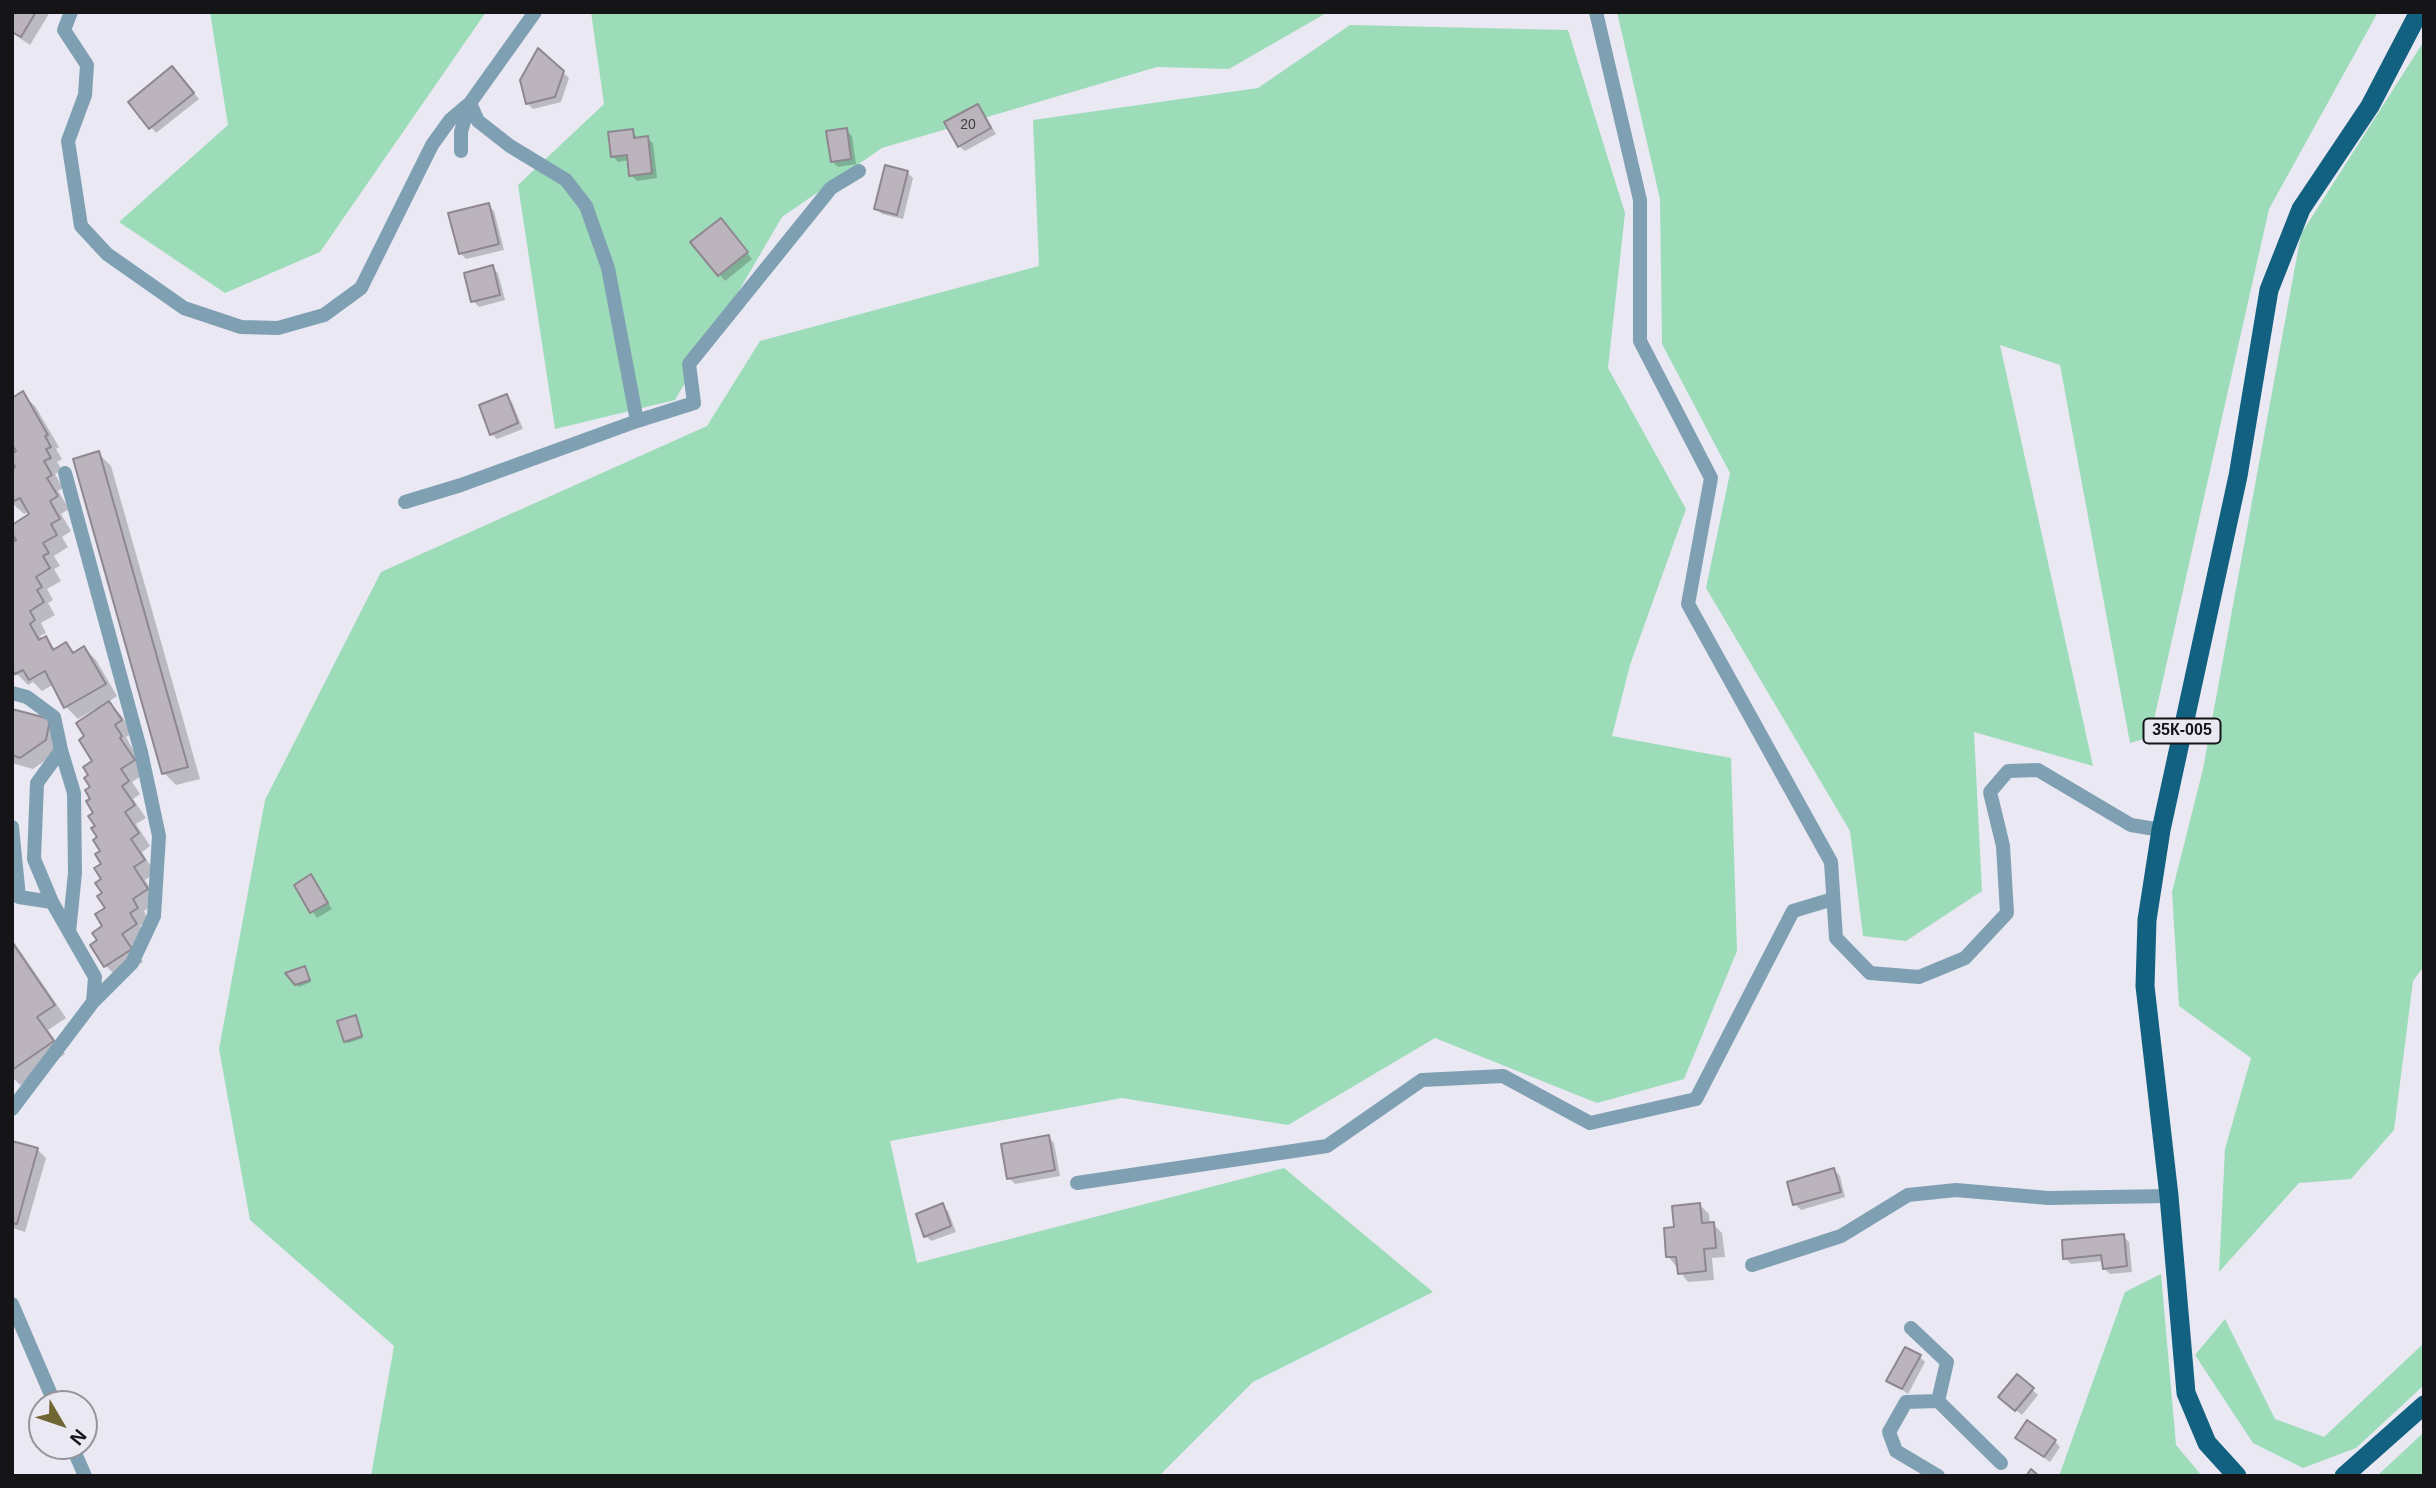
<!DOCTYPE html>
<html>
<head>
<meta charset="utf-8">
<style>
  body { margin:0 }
  #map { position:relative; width:2436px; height:1488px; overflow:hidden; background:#eae8f3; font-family:Arial,sans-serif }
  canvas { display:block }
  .frame { position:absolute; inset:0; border:14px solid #151518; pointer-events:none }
  .north { position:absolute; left:28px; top:1390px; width:70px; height:70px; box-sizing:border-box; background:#eae8f3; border:2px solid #95949b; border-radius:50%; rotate:129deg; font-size:19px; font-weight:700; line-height:28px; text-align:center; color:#151518 }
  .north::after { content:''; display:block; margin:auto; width:24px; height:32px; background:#706633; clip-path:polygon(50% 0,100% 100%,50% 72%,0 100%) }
</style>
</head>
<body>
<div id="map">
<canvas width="2436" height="1488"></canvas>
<div class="frame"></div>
<div class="north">N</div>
</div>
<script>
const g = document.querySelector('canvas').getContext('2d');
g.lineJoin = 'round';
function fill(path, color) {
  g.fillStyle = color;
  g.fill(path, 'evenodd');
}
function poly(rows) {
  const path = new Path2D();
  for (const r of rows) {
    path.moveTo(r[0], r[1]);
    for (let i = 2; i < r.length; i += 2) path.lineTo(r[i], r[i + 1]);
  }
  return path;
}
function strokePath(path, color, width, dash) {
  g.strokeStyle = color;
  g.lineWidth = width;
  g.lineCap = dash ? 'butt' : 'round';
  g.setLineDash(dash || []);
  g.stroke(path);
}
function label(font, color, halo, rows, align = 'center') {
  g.font = font + ' Arial,sans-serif';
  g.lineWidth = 7;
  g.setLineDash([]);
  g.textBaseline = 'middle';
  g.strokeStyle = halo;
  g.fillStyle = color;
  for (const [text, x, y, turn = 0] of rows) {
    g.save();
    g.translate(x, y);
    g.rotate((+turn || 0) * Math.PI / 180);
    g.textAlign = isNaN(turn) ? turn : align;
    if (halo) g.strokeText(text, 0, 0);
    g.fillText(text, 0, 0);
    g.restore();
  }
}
const green = poly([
  [210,12,486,12,320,252,225,293,119,222,228,125],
  [591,12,1328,12,1229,69,1157,67,882,148,782,217,675,400,555,429,518,185,604,104],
  [1617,12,2378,12,2269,209,2150,737,2130,743,2060,365,2000,345,2093,766,1974,732,1982,891,1906,941,1863,936,1850,831,1706,588,1730,473,1662,344,1660,199],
  [1350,25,1568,30,1625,213,1608,368,1686,509,1630,665,1612,736,1731,758,1737,951,1684,1079,1597,1103,1435,1038,1288,1125,1122,1098,890,1141,917,1263,1284,1168,1433,1292,1253,1382,1159,1476,371,1476,394,1346,250,1220,219,1049,265,800,381,572,707,426,760,341,1039,266,1033,120,1258,88],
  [2424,41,2424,966,2413,981,2394,1130,2351,1179,2299,1183,2219,1272,2225,1149,2251,1058,2179,1006,2172,892,2203,769,2301,234],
  [2161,1274,2176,1445,2202,1476,2059,1476,2125,1292],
  [2225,1319,2275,1419,2324,1437,2424,1343,2424,1385,2356,1448,2303,1468,2253,1443,2195,1355],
  [2424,1432,2424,1476,2377,1476]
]);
const shadow = poly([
  [12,12,50,12,30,45,12,33],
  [563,72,569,78,561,102,533,109,527,103],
  [178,73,199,99,156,133,130,102],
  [978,106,983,111,996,134,965,151,959,146],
  [632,130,638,139,647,138,653,143,657,178,637,181,631,175,629,160,618,162,613,156],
  [846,130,852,136,856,164,838,167,832,161],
  [907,172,913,178,903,219,882,214,876,208],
  [488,205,494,211,504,250,466,259,460,253],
  [726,226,752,259,725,281,693,242],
  [492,267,498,273,505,300,479,307,473,301],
  [22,394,35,406,59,447,56,449,62,459,57,462,62,470,55,474,63,488,58,491,69,509,61,514,71,531,62,537,68,547,54,556,60,566,54,569,61,581,47,589,53,600,48,603,55,615,41,623,46,633,40,636,57,650,66,644,75,653,84,648,96,660,117,696,108,702,121,715,133,733,126,737,146,773,132,782,140,794,133,799,146,818,136,824,150,846,142,852,155,873,145,880,159,901,144,911,149,920,140,926,147,937,133,946,143,962,118,978,106,966,92,946,100,941,107,908,102,852,92,799,95,762,86,736,96,712,95,709,78,719,66,707,54,684,42,691,33,682,28,685,18,675,12,676,12,557,32,515,30,511,24,514,12,503,12,485,18,467],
  [506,396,512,402,523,429,497,439,492,434],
  [98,453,111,466,200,779,176,785,164,773],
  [12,711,49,721,57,752,33,769,12,763],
  [311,877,332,909,317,918,296,886],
  [12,939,66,1018,48,1030,65,1054,20,1085,12,1077],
  [305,968,311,982,299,987,288,974],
  [355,1017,363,1038,348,1043,345,1041],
  [1048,1137,1054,1143,1060,1176,1015,1184,1009,1178],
  [12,1142,37,1149,46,1158,25,1232,12,1228],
  [1834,1170,1840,1176,1845,1197,1801,1210,1795,1204],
  [1700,1205,1709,1214,1710,1225,1713,1224,1722,1233,1725,1257,1712,1258,1714,1280,1688,1282,1668,1256,1676,1229],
  [942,1206,948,1211,956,1232,931,1241,926,1236],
  [2123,1236,2129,1242,2132,1272,2110,1274,2104,1268,2104,1261,2071,1264,2065,1258],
  [1920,1357,1925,1362,1908,1394,1888,1380],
  [2017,1376,2038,1395,2022,1415,2006,1402],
  [2017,1438,2055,1441,2060,1447,2050,1462]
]);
const building = poly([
  [12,12,36,12,21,37,12,32,12,12],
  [538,48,564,71,555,97,526,104,520,80,538,48],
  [172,66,194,93,149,129,128,102,172,66],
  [978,104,991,128,958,147,944,122,978,104],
  [847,128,851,159,831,162,826,131,847,128],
  [633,129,634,138,648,136,652,173,629,176,627,155,611,157,608,132,633,129],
  [885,165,908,171,897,215,874,209,885,165],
  [489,203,499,244,459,254,448,213,489,203],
  [721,218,748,252,718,276,690,242,721,218],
  [493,265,500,295,471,302,464,273,493,265],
  [23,391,48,435,45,436,51,447,46,449,51,458,44,461,52,475,47,478,58,496,50,501,60,519,51,524,57,535,43,543,49,553,43,556,50,568,36,577,42,587,37,590,44,602,30,611,35,620,30,624,39,640,46,636,53,650,66,642,73,653,84,646,106,684,64,708,45,671,29,680,23,670,15,674,12,671,12,542,16,540,12,533,12,525,29,514,20,498,12,502,12,468,15,467,12,461,12,454,16,451,12,445,12,398,23,391],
  [507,394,518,423,490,435,479,405,507,394],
  [99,451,188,767,162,774,73,459,99,451],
  [109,701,122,720,115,725,122,736,120,738,135,760,121,769,129,781,122,786,135,805,125,812,139,833,131,839,145,860,134,867,148,889,133,899,138,908,130,913,137,924,122,934,132,949,104,967,90,945,97,940,92,933,102,926,95,914,105,908,97,896,102,893,95,883,101,879,94,868,101,864,95,854,100,851,93,840,97,837,91,828,95,826,88,816,93,813,86,801,90,799,85,790,90,787,84,778,88,775,83,767,92,761,79,740,84,736,76,723,109,701],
  [12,709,50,719,46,740,20,758,12,755,12,709],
  [311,874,328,903,310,913,294,885,311,874],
  [12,942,55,1005,37,1017,54,1041,12,1070,12,942],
  [305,966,310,980,295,985,285,973,305,966],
  [356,1015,362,1036,344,1042,337,1021,356,1015],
  [1049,1135,1055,1170,1007,1179,1001,1144,1049,1135],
  [12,1141,38,1148,17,1224,12,1223,12,1141],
  [1834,1168,1841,1192,1793,1205,1787,1182,1834,1168],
  [943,1203,951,1226,924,1237,916,1214,943,1203],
  [1700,1203,1702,1223,1714,1222,1716,1248,1704,1249,1706,1271,1678,1274,1676,1257,1666,1257,1664,1228,1674,1227,1672,1206,1700,1203],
  [2124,1234,2127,1266,2103,1269,2101,1255,2063,1259,2062,1240,2124,1234],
  [1905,1347,1921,1355,1902,1389,1886,1381,1905,1347],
  [2017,1374,2034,1388,2015,1411,1998,1397,2017,1374],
  [2027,1420,2056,1440,2044,1457,2015,1438,2027,1420],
  [2031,1469,2039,1476,2026,1476,2031,1469]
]);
const service = poly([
  [71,12,64,30,87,65,85,95,68,141,81,226,107,254,184,308,241,327,278,328,324,315,361,288,432,145,450,120,470,103,535,12],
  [1596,12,1640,200,1640,341,1711,478,1688,604,1831,862,1836,938,1870,973,1919,977,1965,958,2007,913,2003,846,1990,792,2008,771,2038,770,2131,825,2161,830],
  [470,103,478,121,510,146,566,180,586,206,608,268,637,421,694,403,689,364,831,188,859,171],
  [461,151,461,132,469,104],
  [405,502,461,485,637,421],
  [12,693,27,697,54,717,61,750,37,783,34,859,52,902,95,977,93,1002],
  [61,750,74,793,75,873,69,932],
  [12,827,19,897,52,902],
  [12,1109,93,1002,132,963,154,916,159,836,141,752,65,473],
  [1077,1183,1327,1146,1422,1080,1503,1076,1590,1123,1696,1099,1793,911,1833,899],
  [1752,1265,1841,1236,1908,1195,1956,1190,2048,1198,2169,1196],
  [12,1304,55,1404],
  [1911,1328,1947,1362,1938,1401],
  [72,1446,85,1476],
  [1938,1476,1896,1451,1889,1432,1906,1402,1938,1401,2001,1463]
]);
const primary = poly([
  [2237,1476,2207,1443,2186,1393,2169,1196,2145,986,2147,920,2161,830,2238,476,2269,290,2301,209,2370,106,2419,12],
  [2344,1476,2424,1405]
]);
const numberNames = [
  ["20",968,125]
];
const shields = [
  [2182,731,77]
];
const shieldNames = [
  ["35К-005",2182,731]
];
fill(green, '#9ddcb9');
fill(shadow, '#0003');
fill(building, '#bbb4bd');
strokePath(building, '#8e878f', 2);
strokePath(service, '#7ea0b2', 14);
strokePath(primary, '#126181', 19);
label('14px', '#3e3d41', null, numberNames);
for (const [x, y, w] of shields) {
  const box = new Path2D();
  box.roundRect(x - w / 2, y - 12.5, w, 25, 5);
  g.fillStyle = '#eae8f3';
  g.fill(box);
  strokePath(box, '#151518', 2);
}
label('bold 16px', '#151518', null, shieldNames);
</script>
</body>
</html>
